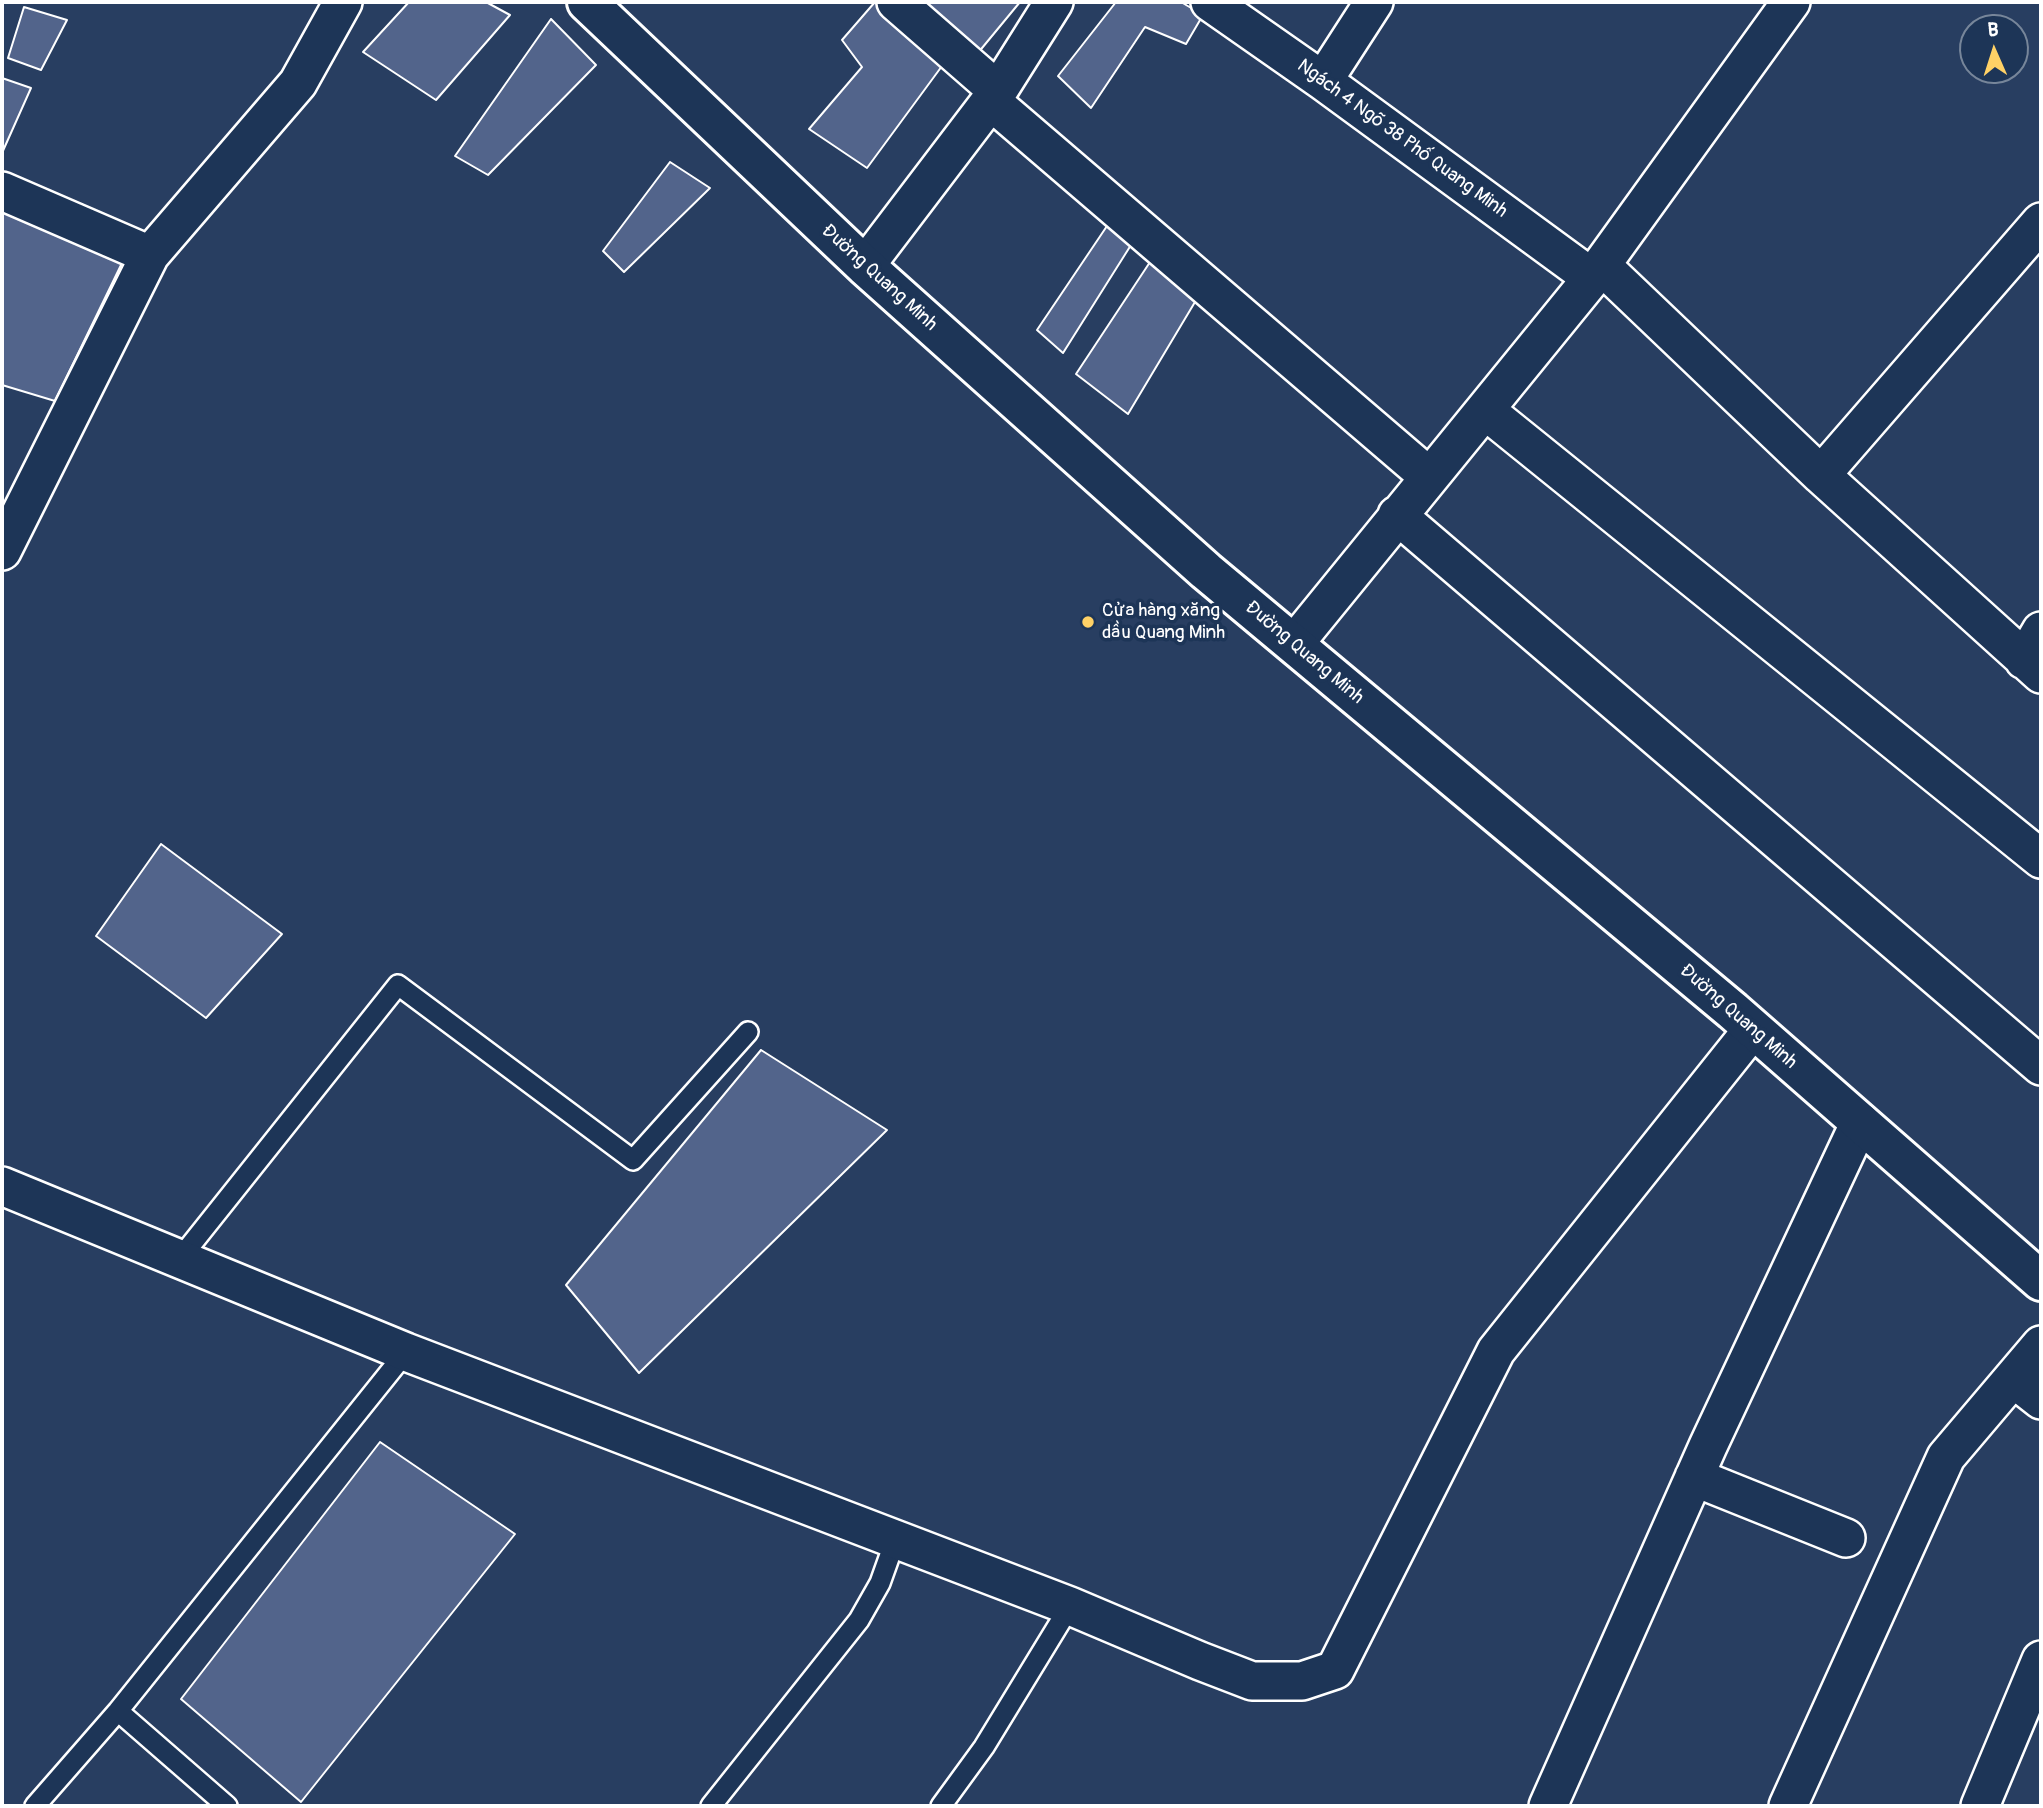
<!DOCTYPE html>
<html>
<head>
<meta charset="utf-8">
<style>
  body { margin:0 }
  #map { position:relative; width:2043px; height:1808px; overflow:hidden; background:#283e61; font-family:Pangolin,sans-serif }
  canvas { display:block }
  .frame { position:absolute; inset:0; border:4px solid #fff; pointer-events:none }
  .north { position:absolute; left:1959px; top:14px; width:70px; height:70px; box-sizing:border-box; background:#1d3557; border:2px solid #77869a; border-radius:50%; rotate:357deg; font-size:19px; font-weight:700; line-height:28px; text-align:center; color:#fff }
  .north::after { content:''; display:block; margin:auto; width:24px; height:32px; background:#ffd166; clip-path:polygon(50% 0,100% 100%,50% 72%,0 100%) }
</style>
</head>
<body>
<div id="map">
<canvas width="2043" height="1808"></canvas>
<div class="frame"></div>
<div class="north">B</div>
</div>
<script>
const g = document.querySelector('canvas').getContext('2d');
g.lineJoin = 'round';
function fill(path, color) {
  g.fillStyle = color;
  g.fill(path, 'evenodd');
}
function poly(rows) {
  const path = new Path2D();
  for (const r of rows) {
    path.moveTo(r[0], r[1]);
    for (let i = 2; i < r.length; i += 2) path.lineTo(r[i], r[i + 1]);
  }
  return path;
}
function strokePath(path, color, width, dash) {
  g.strokeStyle = color;
  g.lineWidth = width;
  g.lineCap = dash ? 'butt' : 'round';
  g.setLineDash(dash || []);
  g.stroke(path);
}
function label(font, color, halo, rows, align = 'center') {
  g.font = font + ' Pangolin,sans-serif';
  g.lineWidth = 7;
  g.setLineDash([]);
  g.textBaseline = 'middle';
  g.strokeStyle = halo;
  g.fillStyle = color;
  for (const [text, x, y, turn = 0] of rows) {
    g.save();
    g.translate(x, y);
    g.rotate((+turn || 0) * Math.PI / 180);
    g.textAlign = isNaN(turn) ? turn : align;
    if (halo) g.strokeText(text, 0, 0);
    g.fillText(text, 0, 0);
    g.restore();
  }
}
const building = poly([
  [409,2,486,2,510,15,436,100,363,52,409,2],
  [875,2,942,66,867,168,809,129,862,67,842,40,875,2],
  [896,2,1020,2,968,65,896,2],
  [1116,2,1181,2,1203,15,1186,44,1145,27,1091,108,1058,76,1116,2],
  [24,7,67,20,41,70,8,58,24,7],
  [551,19,596,65,488,175,455,156,551,19],
  [2,78,31,88,2,153,2,78],
  [670,162,710,188,624,272,603,251,670,162],
  [2,210,122,263,55,401,2,385,2,210],
  [1109,223,1131,245,1063,353,1037,330,1109,223],
  [1154,256,1195,302,1128,414,1076,374,1154,256],
  [161,844,282,934,206,1018,96,936,161,844],
  [761,1050,887,1130,639,1373,566,1285,761,1050],
  [380,1442,515,1534,301,1802,181,1699,380,1442]
]);
const service = poly([
  [178,1261,398,985,633,1160,748,1032],
  [118,1711,227,1806],
  [35,1806,118,1711,406,1352],
  [711,1806,859,1620,880,1583,895,1541],
  [941,1806,984,1747,1070,1606]
]);
const minor = poly([
  [896,2,998,91],
  [1210,2,1323,81,1592,278],
  [1323,81,1374,2],
  [991,101,1428,476],
  [2,191,150,255],
  [1601,265,1821,475,2041,674],
  [865,266,998,91,1054,2],
  [1485,410,2041,859],
  [1821,475,2041,222],
  [1397,515,2041,1066],
  [2,551,150,255,298,83,343,2],
  [1294,644,1592,278,1791,2],
  [2024,660,2041,631],
  [2,1186,406,1352,1070,1606,1200,1661,1252,1681,1302,1681,1335,1670,1496,1351,1753,1029],
  [2013,1378,2041,1400],
  [1694,1477,1846,1538],
  [1548,1806,1708,1446,1860,1122],
  [1788,1806,1946,1457,2041,1345],
  [1980,1806,2041,1660]
]);
const tertiary = poly([
  [587,2,865,266,1206,571,1733,1011,2041,1281]
]);
const markers = [
  [1088,622,7,"#ffd166"]
];
const streetNames = [
  ["Ngách 4 Ngõ 38 Phố Quang Minh",1402,139,36],
  ["Đường Quang Minh",879,278,42],
  ["Đường Quang Minh",1304,653,40],
  ["Đường Quang Minh",1738,1017,41]
];
const poiNames = [
  ["Cửa hàng xăng",1102,611],
  ["dầu Quang Minh",1102,633]
];
fill(building, '#52648b');
strokePath(building, '#fff', 2);
strokePath(service, '#fff', 24);
strokePath(minor, '#fff', 42);
strokePath(tertiary, '#fff', 44);
strokePath(service, '#1d3557', 19);
strokePath(minor, '#1d3557', 37);
strokePath(tertiary, '#1d3557', 38);
for (const [x, y, r, color] of markers) {
  const dot = new Path2D();
  dot.arc(x, y, r, 0, 2 * Math.PI);
  g.fillStyle = color;
  g.fill(dot);
  strokePath(dot, '#1d3557', 2.5);
}
label('19px', '#fff', '#1d3557', streetNames);
label('19px', '#fff', '#1d3557', poiNames, 'left');
</script>
</body>
</html>
